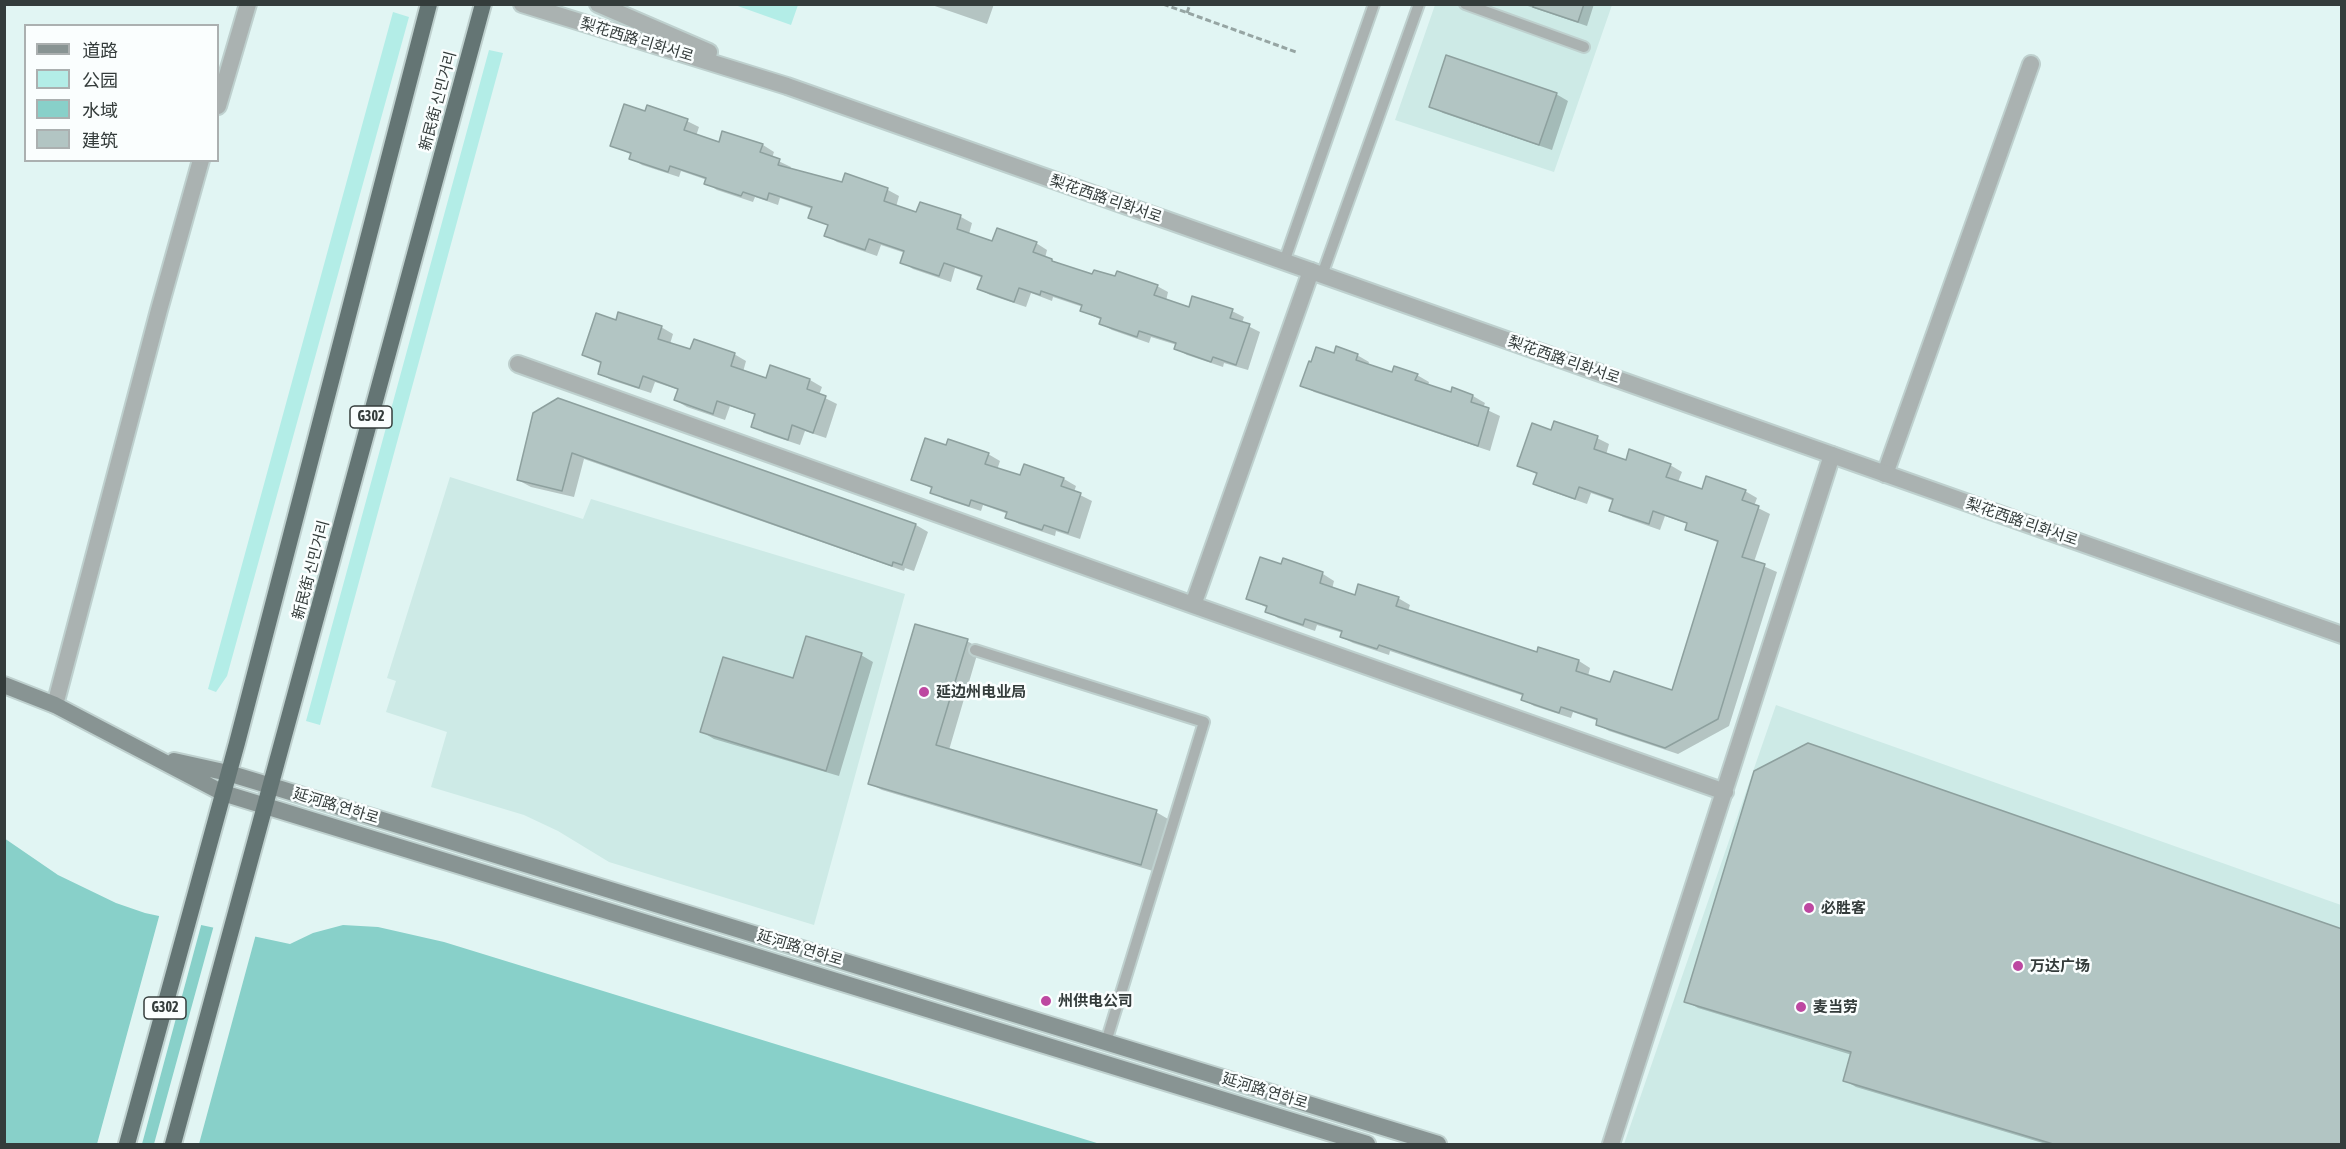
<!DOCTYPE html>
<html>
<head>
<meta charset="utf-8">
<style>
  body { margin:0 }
  #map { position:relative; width:2346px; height:1149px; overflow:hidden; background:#e1f5f3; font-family:"Asap Condensed","Noto Sans SC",sans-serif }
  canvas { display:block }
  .frame { position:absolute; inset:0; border:6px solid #343c3b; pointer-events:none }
  .legend { position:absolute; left:24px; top:24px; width:195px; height:138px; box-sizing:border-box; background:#fafefe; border:2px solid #abb0b0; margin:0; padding:8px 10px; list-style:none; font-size:18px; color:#343c3b }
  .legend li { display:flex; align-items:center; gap:12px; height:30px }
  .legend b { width:30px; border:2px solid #abb0b0 }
</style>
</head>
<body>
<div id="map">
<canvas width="2346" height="1149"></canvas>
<div class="frame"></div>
<ul class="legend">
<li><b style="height:8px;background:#889493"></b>道路</li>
<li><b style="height:16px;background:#b3ede7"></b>公园</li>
<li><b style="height:16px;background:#88d0c9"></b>水域</li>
<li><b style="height:16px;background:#b2c5c3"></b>建筑</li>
</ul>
</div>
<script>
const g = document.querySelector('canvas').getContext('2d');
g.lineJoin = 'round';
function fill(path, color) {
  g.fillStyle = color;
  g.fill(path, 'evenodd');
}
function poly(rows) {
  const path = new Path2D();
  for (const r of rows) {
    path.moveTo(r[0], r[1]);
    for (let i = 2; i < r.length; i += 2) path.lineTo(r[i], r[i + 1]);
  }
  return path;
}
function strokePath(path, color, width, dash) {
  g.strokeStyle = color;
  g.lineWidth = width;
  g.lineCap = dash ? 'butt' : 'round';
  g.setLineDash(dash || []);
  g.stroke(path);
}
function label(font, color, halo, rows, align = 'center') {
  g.font = font + ' "Asap Condensed","Noto Sans SC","Noto Sans KR",sans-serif';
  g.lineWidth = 5;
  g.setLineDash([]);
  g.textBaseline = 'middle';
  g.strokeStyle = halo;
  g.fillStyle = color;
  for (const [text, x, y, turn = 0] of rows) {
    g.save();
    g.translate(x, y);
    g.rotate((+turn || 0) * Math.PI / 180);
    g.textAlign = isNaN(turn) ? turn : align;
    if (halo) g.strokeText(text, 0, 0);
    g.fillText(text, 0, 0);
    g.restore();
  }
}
const built = poly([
  [1435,5,1612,5,1554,172,1395,120],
  [450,477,583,519,591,499,905,594,814,925,609,862,558,831,524,815,431,787,447,732,386,712,396,681,387,678],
  [1776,705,2341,905,2341,1144,1624,1144]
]);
const green = poly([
  [735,5,798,5,791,25],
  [393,12,409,17,227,676,216,692,208,689],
  [489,50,503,53,320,725,306,721]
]);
const water = poly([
  [4,838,58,875,116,903,145,913,290,944,313,933,343,925,378,927,444,942,1100,1144,5,1144]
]);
const pier = poly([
  [160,913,202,922,142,1144,97,1144],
  [214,925,256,934,199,1144,154,1144]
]);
const shadow = poly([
  [929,4,994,4,987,24],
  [1522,4,1594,4,1587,26],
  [1556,94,1568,101,1552,150,1443,113,1431,106],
  [646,113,687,121,699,127,696,136,720,144,723,133,763,145,774,152,772,158,791,167,790,170,843,184,846,175,888,190,899,196,896,207,917,214,921,204,961,217,972,223,969,234,993,243,1036,243,1047,250,1045,258,1060,265,1093,276,1157,286,1168,292,1166,301,1190,309,1232,311,1244,317,1242,323,1260,332,1248,370,1224,363,1223,367,1187,355,1176,349,1177,345,1151,337,1149,343,1112,330,1101,324,1102,320,1082,311,1083,307,1053,297,1052,301,1031,293,1026,307,990,295,979,289,983,278,955,268,951,282,913,269,902,262,905,253,881,245,877,256,837,242,826,235,829,226,810,217,813,209,780,198,778,205,755,197,753,202,717,190,706,183,707,180,681,171,679,177,642,165,631,158,632,155,612,145],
  [617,322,661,327,673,334,670,344,691,351,734,354,746,361,743,372,767,380,810,380,822,387,819,395,837,404,826,438,805,431,800,445,764,433,752,426,756,415,730,406,725,420,687,407,675,400,679,390,655,382,651,393,611,380,599,373,602,364,583,355],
  [1357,355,1369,362,1368,365,1393,374,1417,375,1429,382,1428,386,1452,394,1473,396,1485,403,1483,408,1500,416,1490,451,1314,392,1302,385],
  [558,400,916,525,928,532,914,571,905,568,904,571,584,459,574,497,531,487,518,480],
  [1552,432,1597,438,1609,444,1606,455,1627,462,1670,465,1682,472,1678,482,1703,491,1745,491,1757,498,1754,506,1770,514,1754,562,1777,572,1729,726,1678,754,1609,731,1597,724,1598,721,1573,712,1571,718,1534,706,1522,699,1524,696,1390,651,1389,655,1353,643,1341,637,1343,633,1317,625,1315,631,1278,618,1267,611,1268,608,1248,599,1282,566,1284,560,1323,574,1334,581,1332,589,1356,597,1398,598,1410,605,1408,611,1538,654,1539,649,1579,661,1590,668,1588,676,1611,684,1673,692,1719,543,1687,529,1688,524,1665,516,1660,530,1623,517,1611,510,1614,501,1591,493,1587,504,1547,490,1535,484,1538,475,1519,465],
  [947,447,988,454,1000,461,997,470,1021,477,1025,466,1064,479,1076,486,1074,492,1092,501,1080,539,1056,531,1055,536,1019,524,1007,517,1008,514,983,505,981,511,944,499,932,492,933,489,913,479],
  [967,641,979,648,949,750,1156,812,1168,819,1153,871,882,790,870,784],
  [861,655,873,662,839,776,714,739,702,732,794,680],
  [2342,931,2342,1144,2046,1144,1856,1087,1844,1080,1852,1055,1698,1008,1686,1001]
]);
const building = poly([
  [1533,4,1584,4,1578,22,1533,7,1533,4],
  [1446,55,1557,93,1539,145,1429,107,1446,55],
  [624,104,645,111,647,105,688,119,684,130,719,142,722,131,763,144,760,152,780,159,778,165,842,182,845,173,888,188,884,201,916,212,920,202,961,215,957,229,992,241,997,228,1037,242,1033,252,1052,259,1052,261,1092,274,1094,270,1115,276,1117,271,1158,285,1154,295,1189,307,1192,296,1233,309,1230,318,1250,324,1236,365,1213,357,1211,362,1174,349,1176,343,1139,331,1137,337,1099,324,1101,318,1080,311,1082,305,1041,291,1040,295,1019,288,1014,302,977,289,982,276,944,263,939,276,900,263,904,251,869,239,865,250,824,236,828,225,808,218,812,207,769,193,767,200,743,192,741,196,704,184,706,178,670,166,668,172,629,159,631,153,610,146,624,104],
  [618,312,662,326,658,339,690,349,694,339,735,353,731,366,766,378,770,365,810,379,807,389,826,396,813,433,792,425,788,440,751,427,755,414,717,401,713,414,674,400,678,389,643,376,639,388,598,374,601,362,582,355,596,313,616,320,618,312],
  [1336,346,1358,354,1356,360,1392,372,1394,366,1418,374,1415,380,1451,392,1452,387,1473,395,1471,402,1489,408,1478,446,1300,386,1309,361,1311,362,1316,347,1334,353,1336,346],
  [558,398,916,524,902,565,893,562,892,566,572,453,562,491,517,480,533,413,558,398],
  [1554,421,1598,436,1594,449,1626,460,1629,449,1671,464,1666,477,1702,489,1706,476,1746,490,1742,500,1759,506,1742,557,1765,564,1718,719,1665,748,1596,725,1597,719,1561,707,1559,713,1521,700,1523,694,1379,645,1377,649,1340,637,1342,631,1305,619,1303,625,1265,612,1267,606,1246,599,1260,557,1281,564,1283,558,1323,572,1320,583,1355,595,1358,584,1399,597,1396,606,1537,652,1538,647,1579,660,1576,671,1610,682,1614,671,1672,690,1718,541,1685,530,1687,523,1653,511,1649,524,1609,511,1613,499,1579,487,1575,499,1533,484,1537,473,1517,466,1532,423,1551,430,1554,421],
  [925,438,946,445,948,439,989,453,985,464,1020,475,1024,464,1064,478,1061,486,1081,493,1068,533,1044,525,1042,530,1005,518,1007,512,971,500,969,506,930,493,932,487,911,480,925,438],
  [915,624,968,639,936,745,1157,810,1141,865,868,784,915,624],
  [806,636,862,653,826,771,700,732,723,657,793,678,806,636],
  [1808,743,2342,929,2342,1144,2053,1144,1843,1081,1851,1052,1684,1002,1754,771,1808,743]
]);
const path = poly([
  [1163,4,1296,52],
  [1187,13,1190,4]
]);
const service = poly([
  [1465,4,1584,47],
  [1284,262,1374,4],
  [1322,275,1419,4],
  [975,650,1204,722,1106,1042]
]);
const minor = poly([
  [218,106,248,4],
  [518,364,1193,605,1725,792],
  [1885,474,2031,64],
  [1193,605,1311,271],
  [55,705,159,310,201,160],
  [1611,1144,1832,455]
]);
const tertiary = poly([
  [522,4,787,86,2342,635],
  [598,4,709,52]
]);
const secondary = poly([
  [4,685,55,705,223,793,1367,1144],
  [174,761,228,773,271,786,1438,1144]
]);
const trunk = poly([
  [127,1144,237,743,429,4],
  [173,1144,483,4]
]);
const markers = [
  [924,692,6,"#bd48a1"],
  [1809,908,6,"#bd48a1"],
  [2018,966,6,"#bd48a1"],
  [1046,1001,6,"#bd48a1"],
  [1801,1007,6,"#bd48a1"]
];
const shields = [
  [371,417,42],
  [165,1008,42]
];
const shieldNames = [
  ["G302",371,417],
  ["G302",165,1008]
];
const streetNames = [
  ["梨花西路 리화서로",637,40,17],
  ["新民街 신민거리",438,101,-75],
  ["梨花西路 리화서로",1106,199,19],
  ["梨花西路 리화서로",1564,360,19],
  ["梨花西路 리화서로",2022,522,19],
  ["新民街 신민거리",311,570,-75],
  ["延河路 연하로",336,806,17],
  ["延河路 연하로",800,948,17],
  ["延河路 연하로",1265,1091,17]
];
const poiNames = [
  ["延边州电业局",936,692],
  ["必胜客",1821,908],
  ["万达广场",2030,966],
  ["州供电公司",1058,1001],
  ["麦当劳",1813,1007]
];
fill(built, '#cdeae6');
fill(green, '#b3ede7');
fill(water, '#88d0c9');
fill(pier, '#e1f5f3');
fill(shadow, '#0003');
fill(building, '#b2c5c3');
strokePath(building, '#8da09e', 1.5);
strokePath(service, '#bed0ce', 14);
strokePath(minor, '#bed0ce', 20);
strokePath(tertiary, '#bed0ce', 20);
strokePath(secondary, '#bed0ce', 20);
strokePath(trunk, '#bed0ce', 20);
strokePath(path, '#96a5a3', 3, [6, 3]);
strokePath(service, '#aab2b1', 10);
strokePath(minor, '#aab2b1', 16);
strokePath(tertiary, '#aab2b1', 16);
strokePath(secondary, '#889493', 16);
strokePath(trunk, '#647574', 16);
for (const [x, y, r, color] of markers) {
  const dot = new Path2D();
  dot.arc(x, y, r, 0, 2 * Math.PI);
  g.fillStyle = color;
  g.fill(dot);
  strokePath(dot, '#fafefe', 2);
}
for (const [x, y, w] of shields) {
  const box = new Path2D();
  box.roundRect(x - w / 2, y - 11, w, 22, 4.5);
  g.fillStyle = '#fafefe';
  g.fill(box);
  strokePath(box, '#343c3b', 1.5);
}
label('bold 14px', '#343c3b', null, shieldNames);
label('15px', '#343c3b', '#fafefe', streetNames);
label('bold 15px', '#343c3b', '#fafefe', poiNames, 'left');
</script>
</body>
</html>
